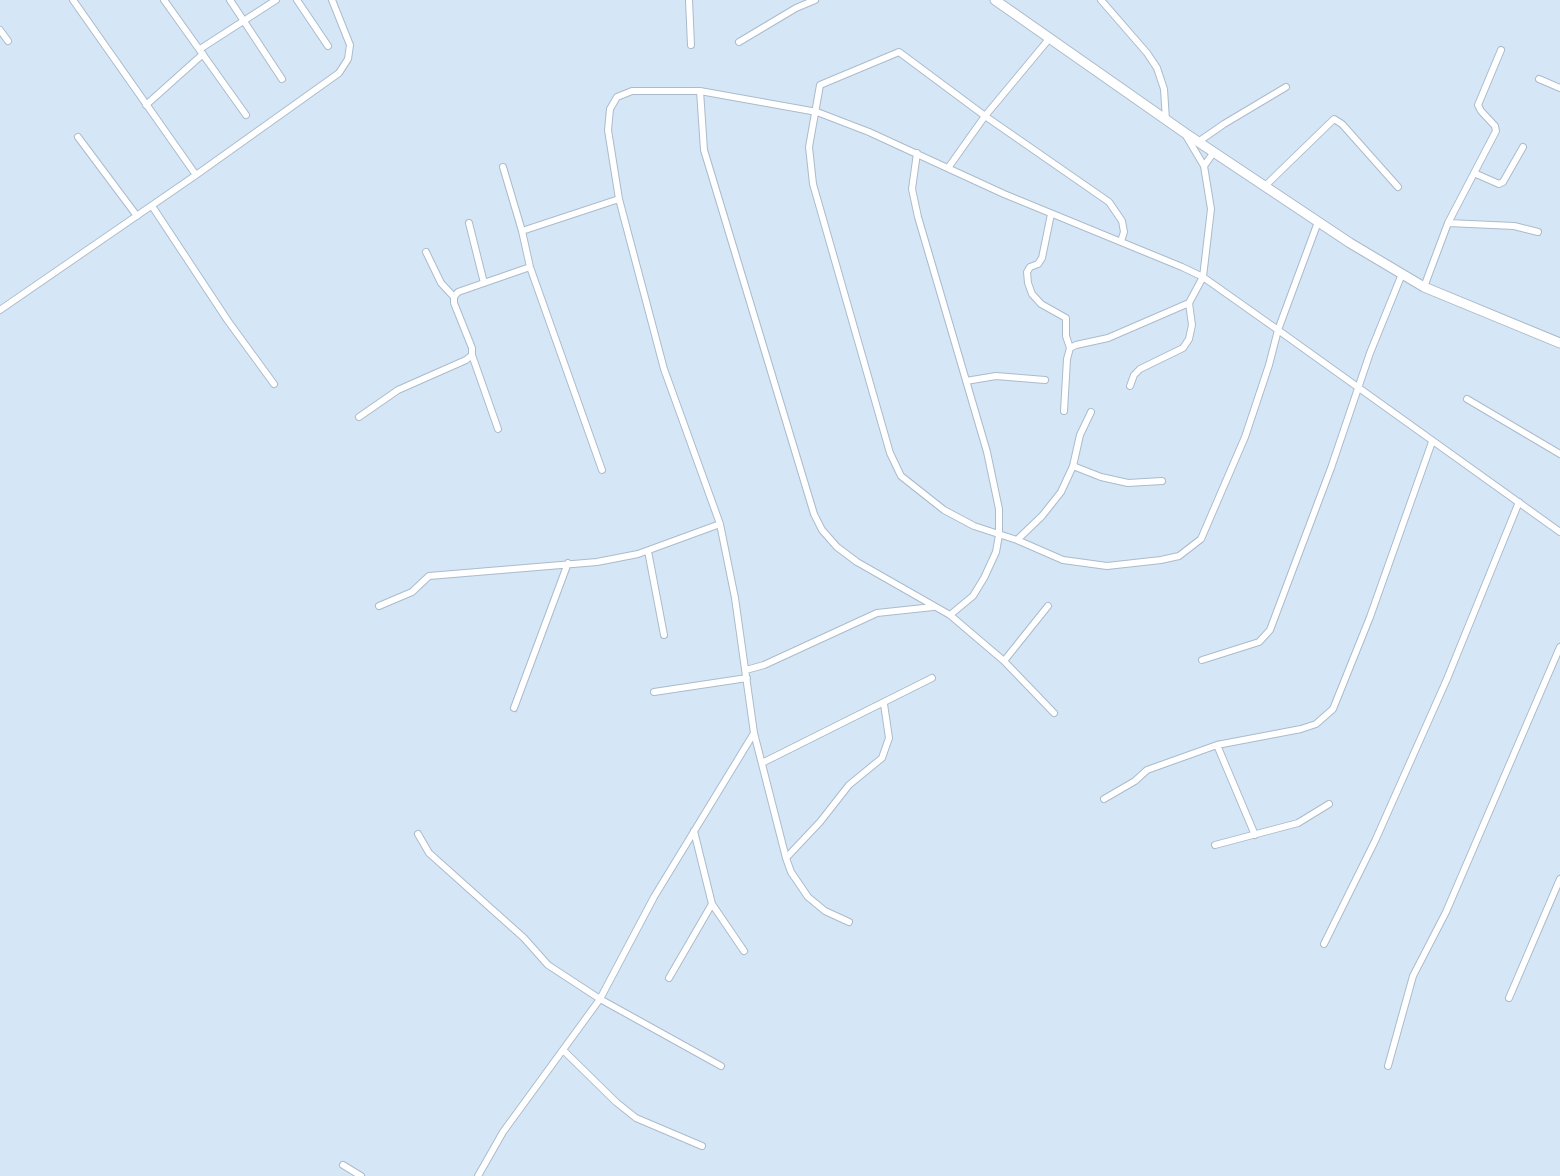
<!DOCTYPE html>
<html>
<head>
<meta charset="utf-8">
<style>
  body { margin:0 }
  canvas { display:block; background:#d5e6f7 }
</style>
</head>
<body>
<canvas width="1560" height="1176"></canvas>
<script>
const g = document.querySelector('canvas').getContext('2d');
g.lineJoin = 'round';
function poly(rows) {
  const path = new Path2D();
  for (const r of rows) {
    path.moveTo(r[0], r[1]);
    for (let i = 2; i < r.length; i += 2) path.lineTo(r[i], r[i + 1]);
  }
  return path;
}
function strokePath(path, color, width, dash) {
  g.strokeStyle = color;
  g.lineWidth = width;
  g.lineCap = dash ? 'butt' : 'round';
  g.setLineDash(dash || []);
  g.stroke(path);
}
const street = poly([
  [73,0,196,175],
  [164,0,246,115],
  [230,0,282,79],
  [297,0,328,46],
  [689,0,691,45],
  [1101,0,1147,53,1157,68,1164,89,1166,120],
  [0,30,8,41],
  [739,42,796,8,815,0],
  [200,49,276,0],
  [1539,79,1560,88],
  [700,91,704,150,814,514,822,530,837,547,857,562,950,615,1004,661,1054,713],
  [146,105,203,54],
  [78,137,137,216],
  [1198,142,1224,124,1286,87],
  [917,153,912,189,918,217,987,452,999,509,999,535,996,552,984,578,973,596,950,615],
  [1204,166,1214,152],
  [503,167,522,231,530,267,602,470],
  [948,168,985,116,1049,39],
  [1474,173,1499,184,1503,182,1523,147],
  [1265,186,1334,119,1342,124,1398,187],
  [152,206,228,321,274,384],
  [1051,214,1042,258,1038,264,1030,267,1027,272,1028,283,1032,294,1041,304,1066,318,1066,336,1070,348],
  [469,223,484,283],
  [1448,223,1496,131,1495,126,1481,111,1478,105,1501,50],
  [522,231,619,199],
  [1121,241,1124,232,1122,221,1109,202,985,116,899,52,820,85,809,147,813,184,890,453,901,476,944,510,974,526,1017,540,1063,560,1107,566,1161,560,1179,556,1201,539,1245,437,1269,365,1278,330,1318,222],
  [426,252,441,283,454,297],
  [1424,287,1448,223,1514,226,1538,232],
  [0,310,196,175,339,73,348,59,350,45,332,0],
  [472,355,498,429],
  [966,381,996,376,1045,380],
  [1130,386,1134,375,1140,369,1183,348,1189,339,1192,325,1189,303,1203,277,1211,209,1204,166,1185,134],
  [1467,399,1560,454],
  [1064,411,1067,359,1070,348,1076,345,1108,338,1189,303],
  [359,417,398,390,466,360,472,355,472,348,454,303,454,297,458,292,530,267],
  [1073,466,1101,477,1128,483,1162,481],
  [1017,540,1042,516,1061,492,1073,466,1080,435,1091,412],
  [648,551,664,635],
  [379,606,412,592,429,576,597,562,638,554,720,524],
  [1202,660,1259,642,1270,630,1331,468,1370,353,1402,274],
  [1004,661,1048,606],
  [746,670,764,665,877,613,933,607],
  [654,692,747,678],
  [514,708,568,563],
  [1217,745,1255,835],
  [762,763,932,678],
  [1104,799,1135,781,1147,770,1217,745,1301,729,1316,724,1333,709,1370,617,1432,442],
  [694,831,712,904,744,951],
  [418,834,429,853,524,938,548,965,600,999,721,1066],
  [1215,845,1298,823,1329,804],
  [786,858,820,822,849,785,882,758,889,738,884,704],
  [849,922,825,911,808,897,791,872,786,858,754,733,735,598,720,524,664,369,619,199,608,130,610,109,617,97,632,91,700,91,817,112,869,132,1004,194,1182,267,1203,277,1278,330,1560,532],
  [1324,944,1375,841,1447,679,1519,502],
  [669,978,712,904],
  [1509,998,1560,879],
  [563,1050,616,1102,636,1118,702,1146],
  [1388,1066,1413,976,1446,912,1560,647],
  [343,1165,361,1176],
  [478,1176,503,1132,600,999,654,897,754,733]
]);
const secondary = poly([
  [995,0,1185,133,1350,243,1424,287,1560,343]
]);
strokePath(street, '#abbbcb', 8);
strokePath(secondary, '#abbbcb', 11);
strokePath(street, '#fff', 6);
strokePath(secondary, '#fff', 9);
</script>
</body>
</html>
